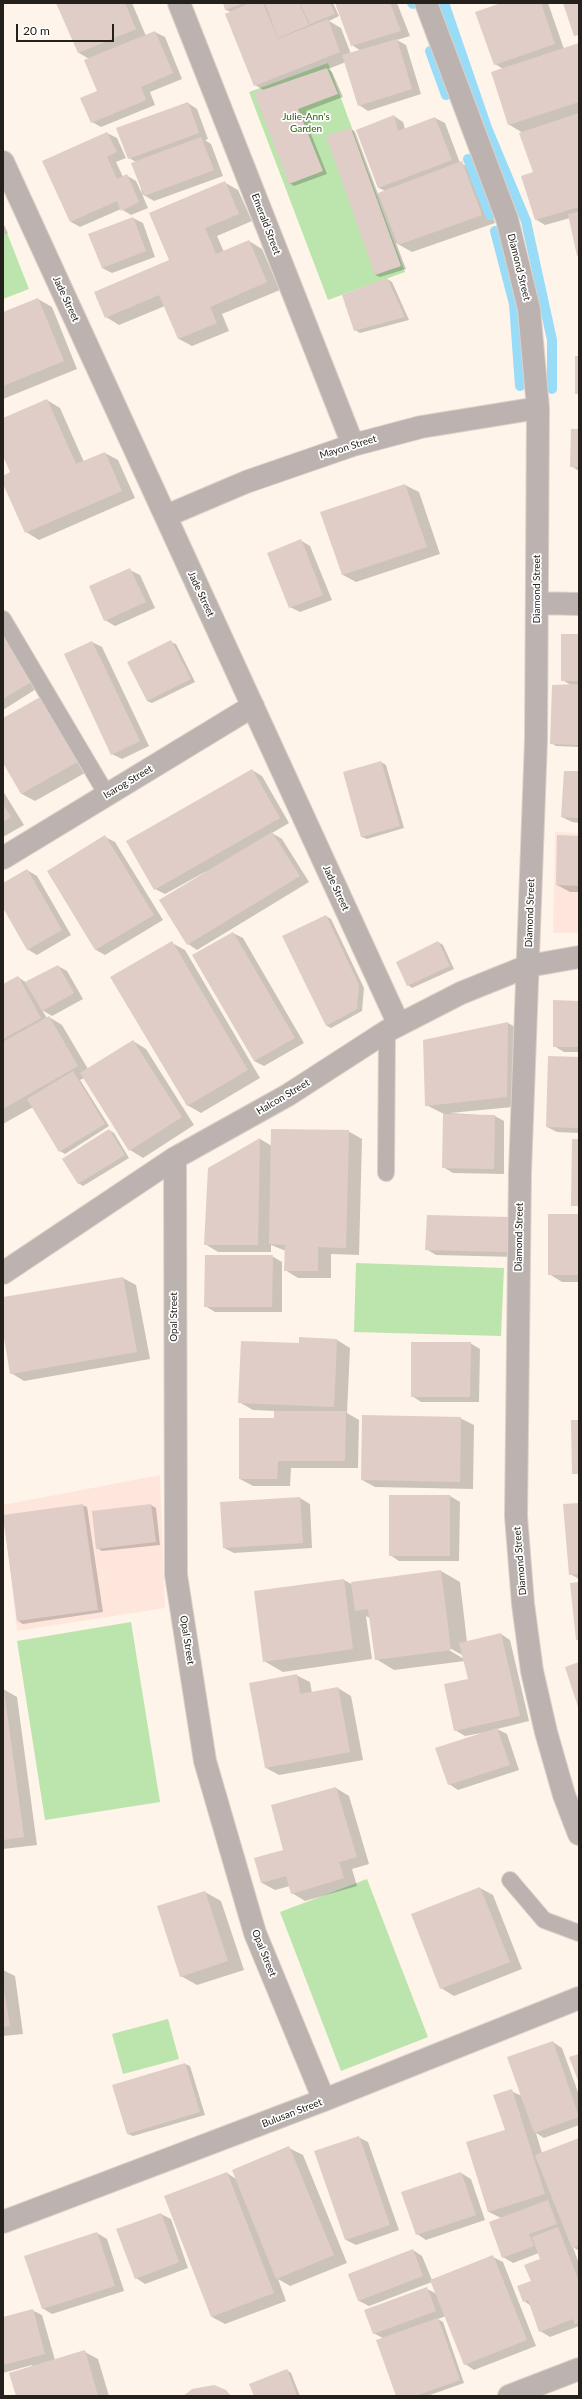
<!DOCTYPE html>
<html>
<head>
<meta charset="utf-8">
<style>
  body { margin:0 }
  #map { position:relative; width:582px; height:2399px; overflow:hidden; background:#fef4e9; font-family:Lato,sans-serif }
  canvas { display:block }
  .frame { position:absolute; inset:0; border:4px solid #24201b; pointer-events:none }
  .scale { position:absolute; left:16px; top:24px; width:98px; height:18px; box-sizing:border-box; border:2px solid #24201b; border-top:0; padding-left:5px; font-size:12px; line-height:14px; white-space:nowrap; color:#24201b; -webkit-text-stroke:3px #fff; paint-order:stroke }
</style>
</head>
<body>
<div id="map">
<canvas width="582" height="2399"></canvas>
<div class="frame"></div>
<div class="scale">20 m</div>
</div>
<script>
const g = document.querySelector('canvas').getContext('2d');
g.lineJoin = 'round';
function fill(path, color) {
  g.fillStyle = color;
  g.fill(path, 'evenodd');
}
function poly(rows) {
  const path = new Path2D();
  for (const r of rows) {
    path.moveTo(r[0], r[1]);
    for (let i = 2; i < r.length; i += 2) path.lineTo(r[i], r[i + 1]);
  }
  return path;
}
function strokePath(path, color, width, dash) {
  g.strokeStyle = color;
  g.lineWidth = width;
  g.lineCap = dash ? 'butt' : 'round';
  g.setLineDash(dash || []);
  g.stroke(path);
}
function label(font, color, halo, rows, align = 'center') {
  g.font = font + ' Lato,sans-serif';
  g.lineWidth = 3.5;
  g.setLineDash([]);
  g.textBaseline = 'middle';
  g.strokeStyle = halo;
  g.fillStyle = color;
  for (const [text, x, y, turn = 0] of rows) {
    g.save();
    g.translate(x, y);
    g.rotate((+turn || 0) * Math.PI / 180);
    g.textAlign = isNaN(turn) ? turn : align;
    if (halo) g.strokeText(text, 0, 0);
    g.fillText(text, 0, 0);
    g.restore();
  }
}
const commercial = poly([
  [555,832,579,833,579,933,553,933],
  [160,1475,165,1608,17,1631,3,1505]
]);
const green = poly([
  [328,63,405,272,328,300,249,92],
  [7,233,29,289,3,299,3,235],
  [356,1263,504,1268,501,1336,354,1332],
  [131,1622,160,1802,45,1820,17,1641],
  [367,1879,428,2037,341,2071,280,1912],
  [168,2019,179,2059,123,2074,112,2034]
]);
const shadow = poly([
  [57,3,132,3,146,36,155,32,165,37,182,79,150,92,155,105,101,127,92,122,99,92,89,59,79,53],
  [224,3,333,3,339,16,329,21,341,28,351,54,361,51,352,45,336,3,397,3,410,36,397,40,406,45,421,94,368,111,359,105,346,62,328,69,332,72,343,97,306,111,315,133,311,134,327,174,294,186,289,183,265,91,255,85,231,12,226,10],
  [504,3,548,3,564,49,579,45,579,256,570,218,545,225,535,219,534,173,523,133,508,124,503,69,495,64],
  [188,103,197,109,208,139,205,140,211,144,223,176,154,201,142,194,148,208,131,215,121,209,80,227,71,222,107,133,117,138,126,158,116,162,123,177,126,175,136,181,142,194,136,162,129,158],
  [394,116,403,122,405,129,435,118,445,123,460,163,475,170,495,223,412,252,396,243,406,269,380,277,375,275,351,129,355,132,378,194,385,191,379,188],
  [224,182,238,190,252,221,217,236,224,252,249,241,262,249,280,290,222,314,229,331,192,346,179,339,165,306,119,325,106,317,170,261],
  [133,218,143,223,155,257,112,273,102,268],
  [3,223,8,233,3,235],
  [387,279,392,282,409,320,360,333,355,330],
  [38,299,52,307,77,369,3,399,3,313],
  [47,400,60,408,84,462,105,453,118,460,135,498,39,540,26,532,3,482,3,477,11,473,3,454,3,419],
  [579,430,579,471,571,466],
  [405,485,419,492,440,554,356,582,343,575,321,513],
  [300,540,310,546,332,600,300,612,290,607],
  [130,570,140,575,155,608,115,626,105,620],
  [3,629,44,684,3,710],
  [579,635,579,747,556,746,551,743,571,685,562,680],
  [92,642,102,647,149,746,122,759,112,754,65,655],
  [171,642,176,644,195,682,152,703,147,701],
  [3,719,92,769,35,801,22,794,3,761],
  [381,762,386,765,404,828,367,839,362,837,344,772],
  [252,770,262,776,289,823,272,833,282,839,309,882,197,950,188,944,205,872,165,894,155,889],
  [579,772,579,823,572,822,562,817],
  [3,791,24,825,3,837],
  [105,837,115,842,163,920,105,955,96,950,48,872],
  [579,837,579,892,570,892,557,885],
  [27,870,37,876,71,935,37,955,27,949,3,906,3,884],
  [326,916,331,919,364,988,362,1011,331,1028,327,1026],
  [233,933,243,938,304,1043,264,1066,254,1061],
  [438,942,443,945,454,969,412,988,408,985],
  [172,943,185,950,260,1078,201,1113,187,1105],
  [58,966,67,971,83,999,52,1016,42,1010,47,1018,49,1017,62,1025,88,1069,133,1041,146,1049,194,1125,143,1158,130,1150,84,1078,80,1080,109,1126,65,1154,60,1151,33,1107,3,1124,3,985,18,977,27,983],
  [579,1002,579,1052,564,1052,554,1046],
  [508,1023,524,1032,523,1106,450,1113,495,1116,504,1121,504,1174,453,1173,443,1167,444,1114,426,1105,424,1041],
  [579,1058,579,1133,557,1132,547,1127],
  [109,1130,114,1133,129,1158,83,1186,78,1183],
  [348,1131,362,1139,359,1255,331,1254,331,1278,298,1278,285,1270,286,1251,271,1245,271,1252,218,1252,205,1244,209,1169,260,1139,272,1146],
  [579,1215,579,1282,562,1282,549,1274],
  [508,1218,517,1257,436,1255,426,1249],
  [272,1256,282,1262,282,1312,215,1312,205,1306],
  [123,1278,136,1285,150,1359,24,1381,11,1373,3,1326,3,1298],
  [337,1340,350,1348,347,1413,359,1420,358,1468,291,1468,290,1486,253,1486,240,1479,275,1419,275,1411,253,1410,239,1402,300,1344],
  [470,1343,480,1349,479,1402,421,1402,412,1396],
  [460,1418,474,1425,473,1489,375,1487,362,1480],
  [390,1496,450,1496,460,1502,459,1561,399,1561,390,1555],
  [300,1498,310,1504,312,1548,234,1553,224,1548],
  [579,1504,579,1579,570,1574],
  [82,1505,87,1507,103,1612,23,1624,18,1621,3,1516],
  [151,1505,156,1508,160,1545,102,1551,97,1548],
  [441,1571,460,1582,467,1642,501,1634,510,1640,529,1721,497,1729,507,1734,519,1770,458,1790,449,1784,487,1732,465,1736,455,1730,469,1680,465,1661,394,1670,376,1659,370,1618,366,1616,372,1659,283,1672,264,1661,344,1580,353,1585],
  [448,1647,464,1656,464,1659,447,1649],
  [296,1675,310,1682,312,1693,338,1688,351,1696,363,1760,279,1775,266,1768],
  [3,1689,17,1697,37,1845,3,1849],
  [336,1788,349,1796,369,1864,352,1869,357,1886,305,1901,292,1893,290,1886,275,1890,262,1883,255,1858,285,1850],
  [480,1888,493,1895,522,1969,454,1996,441,1988],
  [205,1892,221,1901,244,1970,197,1985,181,1976],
  [3,1970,15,1976,23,2034,3,2036],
  [553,2042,562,2048,579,2095,579,2125,544,2138,536,2133,542,2153,579,2139,579,2251,573,2247,579,2264,579,2326,550,2337,540,2331,531,2306,524,2301,542,2260,539,2253,513,2263,503,2257,501,2218,489,2212,467,2143,506,2130,511,2091,522,2096],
  [185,2064,190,2066,205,2115,133,2136,128,2134,114,2085],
  [358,2137,368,2142,399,2230,356,2245,346,2240],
  [289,2148,303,2155,347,2263,290,2286,278,2279,286,2301,225,2324,212,2317,165,2196,227,2173,236,2179],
  [461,2173,471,2179,485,2220,426,2240,417,2234],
  [161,2214,171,2219,188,2268,145,2284,136,2278],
  [97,2233,107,2239,124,2291,52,2314,42,2308],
  [413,2250,422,2256,432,2280,493,2257,503,2262,536,2346,474,2370,465,2364,446,2316,438,2319,443,2322,464,2383,427,2396,397,2396,383,2338,373,2333,427,2289,437,2294,432,2282,369,2306,359,2301,349,2275],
  [32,2310,42,2315,55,2360,85,2352,98,2359,109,2396,17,2396,33,2367,32,2365,3,2373,3,2318],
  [287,2370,291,2373,300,2396,255,2396]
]);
const stream = poly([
  [412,3,413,4],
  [444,3,487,128,526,221,552,340,552,389],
  [430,51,446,95],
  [468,159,490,215],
  [495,231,514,304,520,386]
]);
const building = poly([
  [56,3,125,3,136,29,78,53],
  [223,3,244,3,225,10],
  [250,3,263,3,278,39,328,19,340,52,254,86,225,14],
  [265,3,299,3,309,25,278,38],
  [300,3,330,3,335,14,310,24],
  [335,3,390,3,401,31,351,46],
  [501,3,541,3,555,44,494,65,475,12],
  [563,3,579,3,579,35,574,36],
  [155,31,173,73,141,87,146,100,91,123,80,98,97,91,84,60],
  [397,39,412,89,358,106,342,55],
  [579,43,579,102,508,125,491,72],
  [327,68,338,94,298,109,323,171,289,184,254,93],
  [188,102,199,133,128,159,116,128],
  [579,113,579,207,535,220,521,176,533,172,519,133],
  [394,115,398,131,435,117,452,160,378,188,356,130],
  [351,128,401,266,375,275,326,136],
  [107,132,117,152,107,157,117,179,127,174,139,202,121,211,117,201,70,222,42,161],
  [201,137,214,170,144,196,131,163],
  [462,161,482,215,398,245,378,193],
  [225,181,239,214,205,228,216,254,249,240,267,282,210,307,217,323,178,339,159,295,105,318,94,292,169,260,149,213],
  [579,212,579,255,577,256,568,214],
  [133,217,146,251,102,268,88,234],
  [387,278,405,317,354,331,342,295],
  [38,298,64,361,3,386,3,312],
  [575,356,579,356,579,394,575,394],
  [47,399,76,464,105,452,122,491,25,533,3,484,3,476,10,472,3,456,3,418],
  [571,429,579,429,579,467,570,467],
  [405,484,427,547,342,575,320,512],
  [301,539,323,595,289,608,267,553],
  [130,568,146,602,104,621,89,586],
  [3,627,36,679,3,699],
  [561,634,579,634,579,681,561,681],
  [171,640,191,679,147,701,127,662],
  [92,641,140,741,111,755,64,654],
  [579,684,579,745,550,744,552,685],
  [42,696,79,761,21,794,3,763,3,718],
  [381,761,400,826,361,837,343,772],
  [252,769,280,818,154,890,126,841],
  [564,771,579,771,579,818,561,817],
  [3,804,11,817,3,822],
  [272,832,300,876,187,945,159,900],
  [105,835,154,915,95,950,47,871],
  [557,835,579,836,579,886,556,885],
  [27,869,62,930,27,950,3,908,3,883],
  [326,915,359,985,357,1009,326,1026,282,936],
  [233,932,295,1038,254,1061,192,955],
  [172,941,248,1070,187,1106,110,977],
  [438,941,450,966,407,986,396,962],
  [58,965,74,993,42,1011,25,982],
  [18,976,41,1018,3,1039,3,984],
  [553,1000,579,1001,579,1047,553,1047],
  [49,1016,78,1066,3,1109,3,1042],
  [508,1022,507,1097,425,1106,423,1040],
  [133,1040,182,1117,129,1151,80,1073],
  [548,1056,579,1057,579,1128,546,1127],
  [73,1071,105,1124,59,1152,27,1099],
  [443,1114,495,1115,494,1169,442,1168],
  [109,1129,125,1155,78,1184,62,1159],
  [271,1129,349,1130,346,1248,318,1247,318,1271,284,1271,285,1245,269,1244],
  [260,1138,258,1245,204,1245,208,1168],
  [572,1139,579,1139,579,1206,571,1206],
  [548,1214,579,1214,579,1275,548,1275],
  [427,1215,509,1217,508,1252,425,1250],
  [205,1255,273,1255,272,1307,204,1307],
  [123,1277,137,1352,10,1374,3,1332,3,1297],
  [299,1337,337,1339,334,1407,238,1403,241,1341,299,1343],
  [411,1342,471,1342,470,1397,411,1397],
  [274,1411,346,1411,345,1461,278,1461,277,1479,239,1479,239,1418,274,1418],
  [362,1415,461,1417,460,1482,361,1480],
  [571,1420,579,1420,579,1474,572,1474],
  [389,1495,450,1495,450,1556,389,1556],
  [300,1497,303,1543,223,1548,220,1502],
  [579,1503,579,1574,569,1575,563,1504],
  [83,1504,98,1610,17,1621,3,1515],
  [151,1504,156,1542,96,1549,92,1511],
  [441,1570,451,1650,375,1660,368,1609,355,1611,351,1582],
  [344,1579,353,1649,263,1662,254,1591],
  [579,1582,579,1640,576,1640,570,1583],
  [501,1633,520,1716,454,1731,444,1684,468,1679,459,1643],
  [579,1662,579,1710,565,1667],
  [297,1674,300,1694,338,1687,350,1752,265,1768,249,1683],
  [4,1690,24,1837,3,1840,3,1691],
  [497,1728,510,1765,448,1785,435,1748],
  [336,1787,357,1857,339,1862,344,1878,291,1894,286,1876,261,1883,254,1858,283,1850,271,1805],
  [480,1887,510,1962,440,1989,411,1914],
  [205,1891,228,1961,180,1977,157,1906],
  [3,1984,10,2026,3,2027],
  [553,2041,579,2117,534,2133,507,2057],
  [579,2054,579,2083,569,2057],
  [185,2063,200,2112,127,2134,112,2085],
  [512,2089,545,2194,488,2212,466,2142,505,2130,493,2095],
  [359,2136,390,2225,345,2240,314,2151],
  [579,2138,579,2245,572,2248,535,2155],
  [289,2146,334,2255,276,2279,232,2170],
  [227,2172,274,2293,211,2317,164,2196],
  [461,2172,476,2215,416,2235,401,2192],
  [548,2200,557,2224,529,2234,534,2246,502,2258,489,2222],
  [161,2213,179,2262,135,2279,116,2229],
  [558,2227,579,2282,579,2323,575,2324,573,2319,539,2332,528,2300,523,2302,517,2286,531,2281,524,2265,540,2259,532,2237],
  [97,2232,115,2286,42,2309,24,2256],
  [413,2249,423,2276,358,2301,348,2274],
  [493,2255,527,2340,464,2365,430,2280],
  [427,2287,436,2311,373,2334,364,2310],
  [33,2309,45,2354,3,2365,3,2317],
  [438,2318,460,2380,415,2396,396,2396,376,2340],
  [85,2350,98,2396,16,2396,9,2373],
  [287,2369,297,2396,254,2396,249,2384],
  [214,2385,226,2390,231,2396,183,2396,192,2389]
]);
const lane = poly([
  [3,619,107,795],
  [386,1173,387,1031],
  [510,1880,544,1920,579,1933]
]);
const street = poly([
  [179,3,353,445],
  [426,3,507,219,529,309,538,408,536,740,520,1172,516,1516,523,1604,532,1671,546,1732,564,1795,579,1834],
  [3,162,399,1025],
  [166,516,246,482,353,445,421,427,538,408],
  [537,603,579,604],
  [3,858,253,706],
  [175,1158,176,1575,205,1761,255,1933,324,2100],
  [3,1273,175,1158,288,1095,387,1031,461,993,528,966,579,957],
  [3,2222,324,2100,579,1998],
  [509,2396,579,2369]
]);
const parkNames = [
  ["Julie-Ann's",306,117],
  ["Garden",306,129]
];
const streetNames = [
  ["Emerald Street",266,224,69],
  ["Diamond Street",519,267,76],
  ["Jade Street",66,299,65],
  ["Mayon Street",348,447,-17],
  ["Diamond Street",537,589,-90],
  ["Jade Street",201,594,65],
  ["Isarog Street",128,782,-31],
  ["Jade Street",336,888,65],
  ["Diamond Street",530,913,-88],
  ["Halcon Street",283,1097,-31],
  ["Diamond Street",519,1237,-89],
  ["Opal Street",174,1317,-90],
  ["Diamond Street",520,1561,-95],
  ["Opal Street",187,1640,81],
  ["Opal Street",264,1953,68],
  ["Bulusan Street",292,2113,-21]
];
fill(commercial, '#fee6dc');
fill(green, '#bce4ad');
fill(shadow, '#0003');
strokePath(stream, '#98dcf7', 10);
fill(building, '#e0cdc7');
strokePath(lane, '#dbd2c8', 18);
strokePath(street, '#dbd2c8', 24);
strokePath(lane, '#bcb3b0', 16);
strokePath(street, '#bcb3b0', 22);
label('10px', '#285e04', '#fff', parkNames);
label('10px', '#24201b', '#fff', streetNames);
</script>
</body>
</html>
